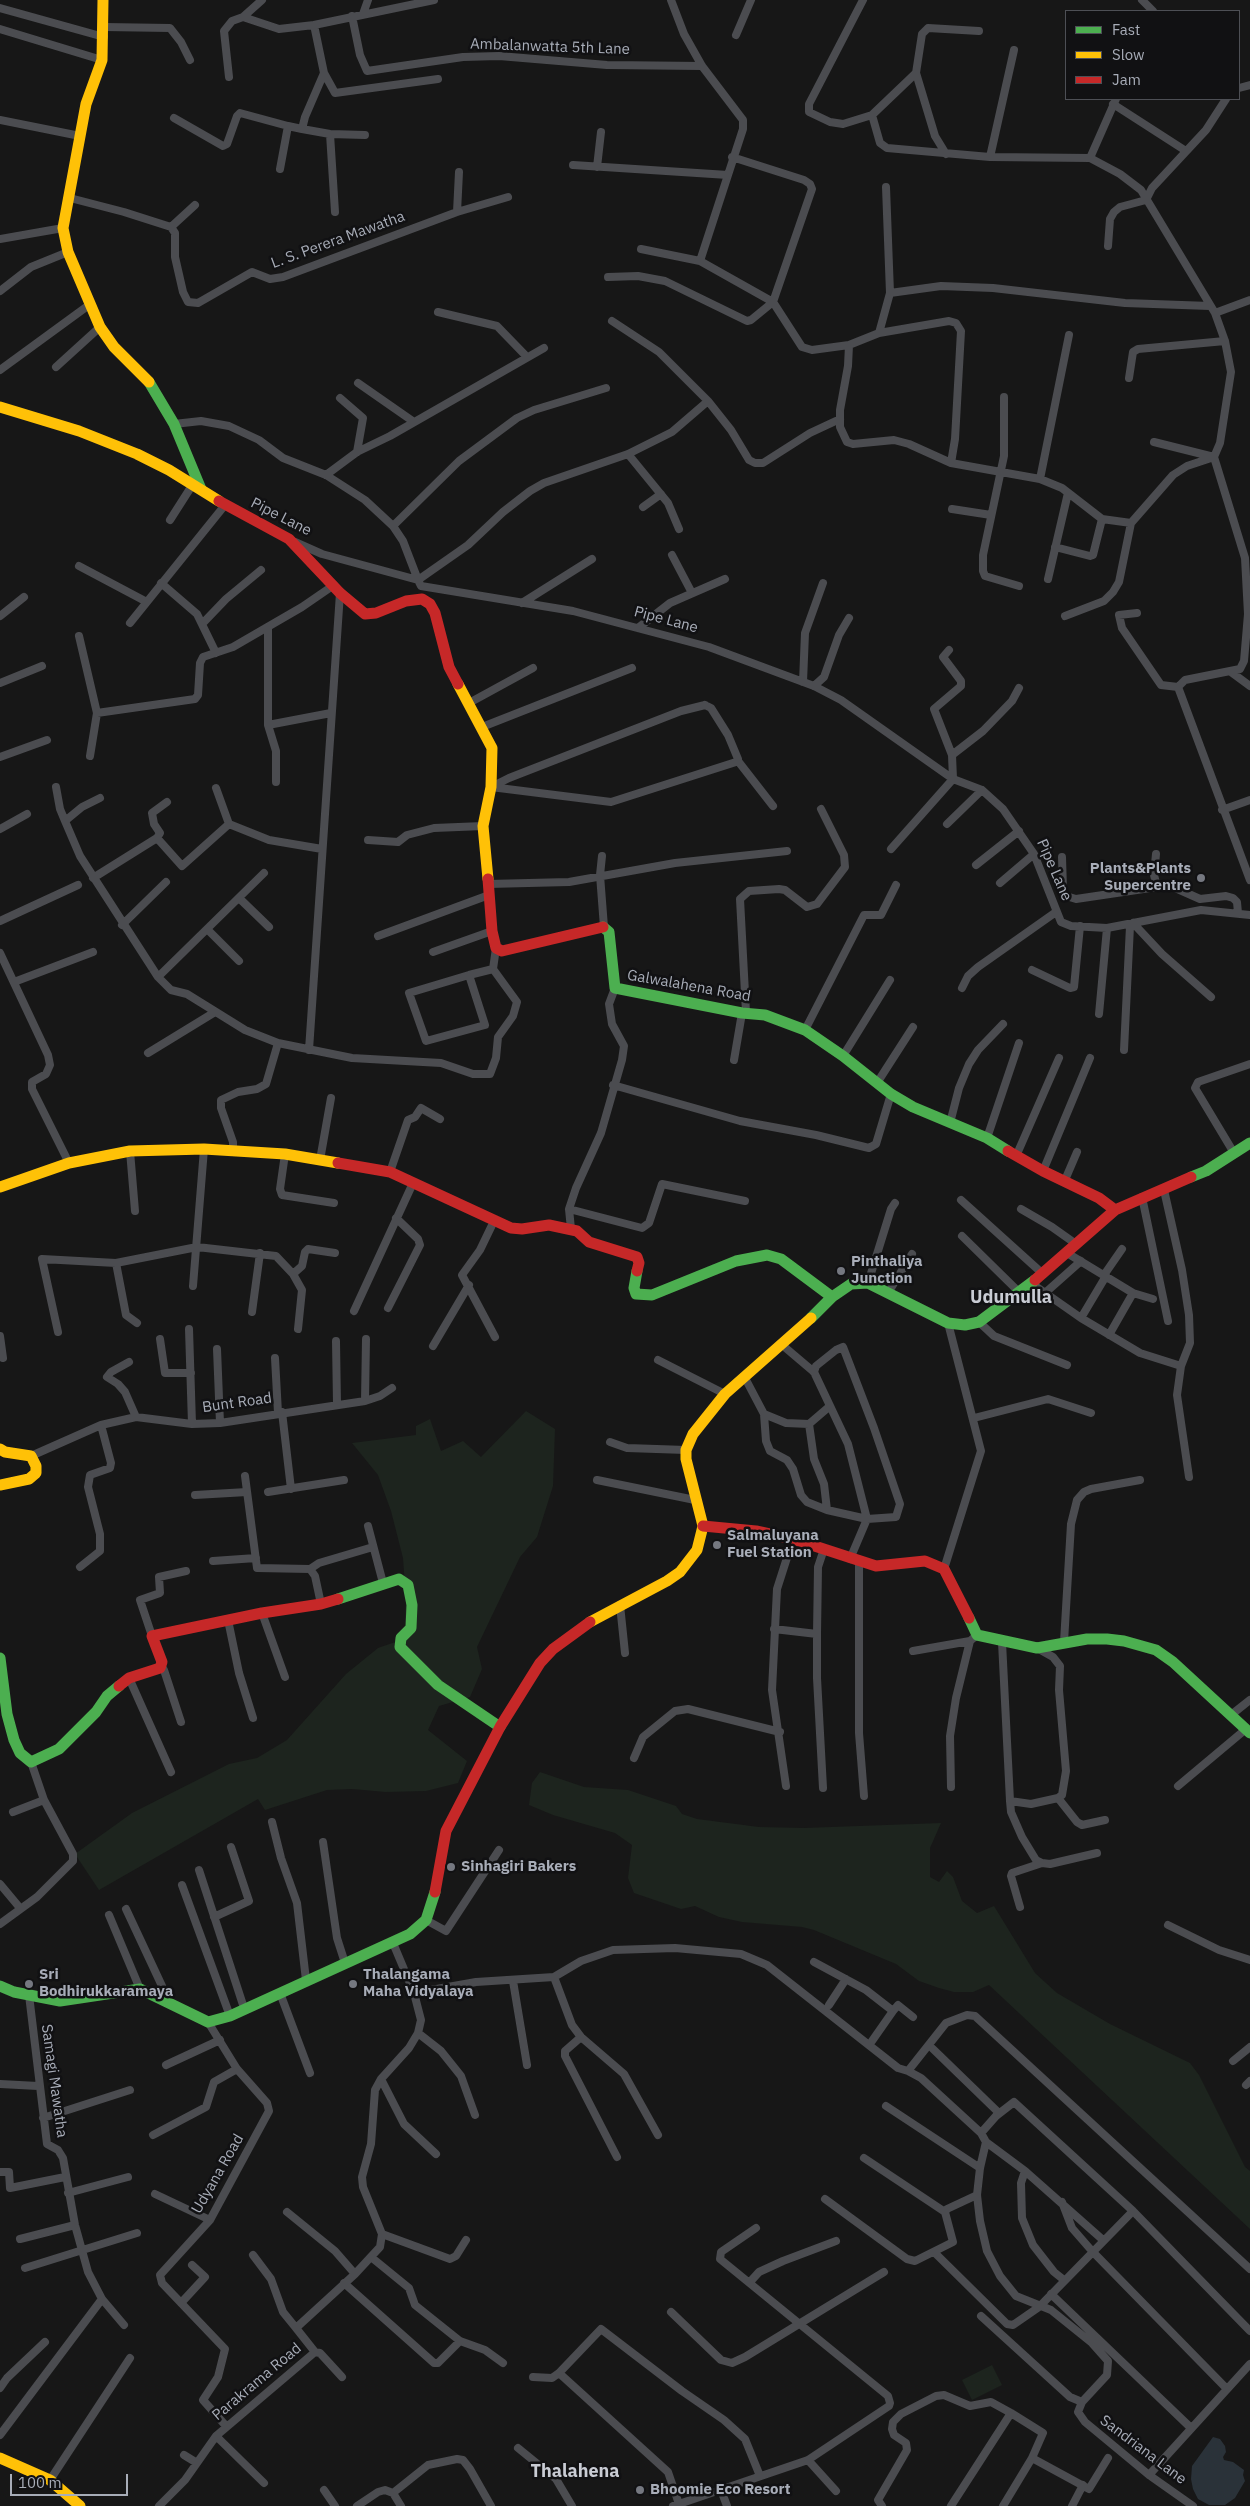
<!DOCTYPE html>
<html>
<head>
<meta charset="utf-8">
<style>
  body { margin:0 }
  #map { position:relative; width:1250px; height:2506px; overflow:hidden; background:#171717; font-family:"IBM Plex Sans",sans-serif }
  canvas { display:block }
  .legend { position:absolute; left:1065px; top:10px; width:175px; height:90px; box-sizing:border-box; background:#111113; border:1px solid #4d4f55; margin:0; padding:6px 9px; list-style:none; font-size:15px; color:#a8adb8 }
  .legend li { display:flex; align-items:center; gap:10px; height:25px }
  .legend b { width:25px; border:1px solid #4d4f55 }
  .scale { position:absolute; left:10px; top:2474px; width:118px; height:22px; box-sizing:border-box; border:2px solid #a8adb8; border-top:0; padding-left:6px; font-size:15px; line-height:18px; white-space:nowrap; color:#a8adb8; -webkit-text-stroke:4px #111113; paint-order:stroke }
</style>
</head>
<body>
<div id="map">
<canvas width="1250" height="2506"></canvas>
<ul class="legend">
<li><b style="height:6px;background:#4caf50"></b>Fast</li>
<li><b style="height:6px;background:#ffc107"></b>Slow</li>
<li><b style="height:6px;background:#c62828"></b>Jam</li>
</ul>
<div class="scale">100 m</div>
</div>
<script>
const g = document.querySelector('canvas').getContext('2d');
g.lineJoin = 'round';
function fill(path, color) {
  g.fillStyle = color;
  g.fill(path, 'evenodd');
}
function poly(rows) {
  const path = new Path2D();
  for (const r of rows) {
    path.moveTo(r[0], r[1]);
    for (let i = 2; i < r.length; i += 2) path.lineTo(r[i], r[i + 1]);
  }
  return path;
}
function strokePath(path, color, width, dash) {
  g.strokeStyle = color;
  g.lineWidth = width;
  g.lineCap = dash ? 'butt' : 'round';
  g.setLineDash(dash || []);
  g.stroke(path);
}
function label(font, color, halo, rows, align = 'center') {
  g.font = font + ' "IBM Plex Sans",sans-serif';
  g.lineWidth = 5;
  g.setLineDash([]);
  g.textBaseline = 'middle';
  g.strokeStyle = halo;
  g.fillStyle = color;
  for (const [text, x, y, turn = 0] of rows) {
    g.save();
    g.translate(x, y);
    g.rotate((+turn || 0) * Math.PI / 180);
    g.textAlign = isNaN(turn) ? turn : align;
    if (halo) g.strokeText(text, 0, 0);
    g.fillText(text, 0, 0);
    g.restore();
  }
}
const green = poly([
  [526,1411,555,1429,553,1486,537,1537,520,1557,477,1647,482,1669,470,1697,439,1706,428,1730,467,1761,458,1783,426,1791,386,1792,352,1789,327,1790,265,1810,258,1799,99,1890,75,1854,132,1813,229,1764,257,1758,287,1740,346,1674,378,1648,404,1639,406,1601,403,1558,391,1511,378,1475,352,1443,416,1435,416,1426,430,1419,441,1451,463,1441,481,1457],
  [540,1772,584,1787,628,1790,676,1806,682,1814,697,1819,759,1827,804,1828,941,1823,930,1848,930,1877,939,1882,947,1871,953,1877,962,1901,977,1913,994,1906,1035,1973,1057,1993,1110,2024,1190,2063,1199,2075,1245,2167,1250,2171,1250,2229,989,1985,973,1992,954,1992,939,1988,919,1981,896,1964,814,1930,802,1927,742,1922,719,1917,695,1906,681,1909,634,1893,628,1878,632,1845,615,1833,553,1815,529,1805,532,1783],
  [992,2365,1002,2385,972,2400,962,2380]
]);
const water = poly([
  [1213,2437,1220,2439,1225,2446,1226,2452,1223,2457,1224,2460,1233,2462,1244,2470,1243,2475,1245,2481,1235,2498,1225,2505,1209,2505,1198,2499,1193,2489,1191,2479,1192,2466]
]);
const street = poly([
  [671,0,684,34,702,66,743,120,743,129,728,175],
  [863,0,809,104,809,112,830,122,843,124,872,115,916,73],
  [1142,0,1153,11],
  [0,8,104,37],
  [363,14,368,0],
  [352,16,360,55,367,71,463,57,499,56,607,65,702,66],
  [243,17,279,29,314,25,434,0],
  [104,27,170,28,181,42,190,60],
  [0,29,102,60],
  [736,35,751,0],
  [324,73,335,93,438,79],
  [229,77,224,31,232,21,243,17,262,0],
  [1239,88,1250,85],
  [1113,104,1186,151],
  [872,115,880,143,887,148,990,157,1090,158,1120,174,1141,190,1215,313,1225,341,1231,372,1220,443,1214,457,1245,558,1248,614,1244,661,1240,669,1185,680,1178,687,1250,880],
  [174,118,223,146,227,144,237,116,240,113,288,126],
  [0,120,80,136],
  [302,129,330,134,365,135],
  [330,134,335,212],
  [946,154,935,136,916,73,922,34,928,28,979,31],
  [990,157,1014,50],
  [1090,158,1116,99],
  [573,165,728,175,700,261,773,302,802,347,812,350,849,345,879,333,890,293,941,286,993,288,1125,303,1210,306],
  [597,167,601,132],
  [280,169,288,126,302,129,305,117,324,73,314,25],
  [886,187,890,293],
  [70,198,124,212,171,227,175,233,175,257,183,292,188,302,198,303,252,272,270,279,283,277,457,212,508,197],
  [1146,200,1152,188,1206,130,1226,99],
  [457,212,459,172],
  [171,227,195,205],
  [0,239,63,228],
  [1108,246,1110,219,1114,212,1120,207,1146,200],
  [641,249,700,261],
  [608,277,638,276,665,281,747,321,751,320,773,302,812,189,810,184,804,180,732,157],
  [0,291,31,267,68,252],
  [438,312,497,326,527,357],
  [1215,313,1250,300],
  [612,321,659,352,708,401,731,430,749,460,755,463,763,463,810,433,840,419],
  [879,333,949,321,956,323,961,331,955,439,951,463],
  [849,345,848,366,840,410,840,427,847,442,853,444,894,440,909,444,951,463,1040,479,1062,488,1102,519,1131,523,1173,475,1187,466,1214,457],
  [56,367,100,327],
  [0,370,89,305],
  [1129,378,1133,352,1138,349,1225,341],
  [358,383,414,422],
  [1004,397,1004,456,983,555,983,571,985,576,1019,586],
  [340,398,363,418,357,452],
  [174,424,201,421,229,426,259,440,283,458,326,475,365,500,393,526,403,541,418,580,468,545,503,512,530,491,544,483,628,454,672,432,708,401],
  [1154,442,1214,457],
  [628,454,668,503,679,529],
  [326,475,357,452,390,436,544,348],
  [1040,479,1069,335],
  [643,507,661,494],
  [952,509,991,515],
  [170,520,193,484],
  [393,526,459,461,517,418,534,410,606,388],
  [295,542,322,554,418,580,421,586,573,611,709,647,814,686,841,700,953,779,982,790,1003,809,1034,854,1061,922,1071,926,1107,928,1201,910,1250,915],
  [1055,547,1090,556,1093,555,1102,519],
  [672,555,692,593],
  [79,566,145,601],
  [1048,579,1068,493],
  [161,583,197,614,216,653],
  [522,603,592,559],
  [1137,613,1119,615,1122,628,1161,685,1178,687],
  [0,616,24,597],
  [1065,616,1104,601,1113,592,1119,582,1131,523],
  [130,623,225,505],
  [203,623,226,599,261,570],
  [268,627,268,725,276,751,276,782],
  [638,628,670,603,725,579],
  [79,636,97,713],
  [949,650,943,657,961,681,961,686,934,709,952,755,983,731,1012,701,1019,688],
  [1231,672,1250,686],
  [803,682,805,633,823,583],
  [0,683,42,666],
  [814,686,824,677,839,635,849,618],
  [469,703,533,668],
  [705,705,711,708,728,735,738,759,736,762,611,802,491,787,509,778,681,711,705,705],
  [268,725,331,713],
  [482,727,632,668],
  [90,756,97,713,195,699,198,695,200,663,203,657,233,647,302,607,334,585],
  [0,757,47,740],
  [738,761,773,806],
  [56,787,60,809,65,821],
  [216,788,229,824,269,840,322,849],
  [100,798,82,807,65,821,80,856,158,977,171,990,187,994,245,1030,278,1043,352,1058,441,1063,473,1074,490,1074,496,1058,498,1037,513,1016,517,1002,493,969,496,948],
  [1222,810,1250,800],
  [947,824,982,790],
  [0,829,27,814],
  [157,838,182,866,229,824],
  [368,840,398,842,407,835,434,828,483,826],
  [891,849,953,779,952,755],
  [1156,854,1154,875,1157,887],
  [602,856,600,875,604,927],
  [1062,857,1063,889,1066,896,1076,899,1157,887,1173,887,1200,899,1226,896,1233,898,1237,902,1238,913],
  [976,865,1019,831],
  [93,878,157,838,160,833,154,824,152,813,167,802],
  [1000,883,1034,854],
  [488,884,569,882,675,863,787,851],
  [239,898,269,927],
  [0,921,78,885],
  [122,925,166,882],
  [207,929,239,961],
  [378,936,489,895],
  [433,952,492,931],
  [0,953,48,1055,50,1065,46,1074,32,1082,32,1089,69,1163],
  [1032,970,1070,988,1074,987,1080,926],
  [469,975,485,1025,426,1041,409,993,469,975,493,969],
  [158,977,264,873],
  [14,982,93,952],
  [962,988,968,976,978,967,1056,912],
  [746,1012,740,899,749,891,779,889,785,890,807,907,817,904,845,867,844,855,821,809],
  [1099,1014,1107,928],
  [805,1030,864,915,881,915,896,885],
  [309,1050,340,593],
  [1124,1050,1130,926,1133,923,1162,954,1211,997],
  [148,1053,215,1012],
  [843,1056,890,980],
  [734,1060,742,1013],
  [877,1083,913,1027],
  [613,1085,740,1121,816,1135,869,1148,876,1144,891,1094],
  [950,1123,959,1088,969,1064,978,1050,1003,1024],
  [987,1138,1019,1043],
  [130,1151,135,1211],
  [233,1152,233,1142,221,1108,221,1100,238,1092,257,1089,266,1084,278,1043],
  [1234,1153,1195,1088,1198,1082,1250,1064],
  [285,1154,280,1189,282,1195,334,1203],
  [1017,1154,1059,1058],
  [320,1160,331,1098],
  [1043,1171,1090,1058],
  [390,1172,408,1120,415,1117,421,1108,440,1119],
  [1065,1180,1077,1152],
  [1164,1190,1182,1270,1189,1315,1190,1343,1181,1366,1177,1395,1189,1477],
  [1142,1197,1168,1321],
  [961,1200,1043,1274],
  [569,1209,642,1228,649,1223,662,1184,745,1201],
  [1021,1209,1052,1227,1076,1244],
  [494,1221,480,1250,462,1275,495,1337],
  [571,1229,569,1209,576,1188,601,1133,622,1060,624,1046,612,1024,609,1004,615,988],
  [962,1236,1019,1292],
  [1067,1253,1133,1293,1109,1335],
  [116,1263,126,1315,137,1323],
  [293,1274,302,1266,305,1252,308,1249,335,1253],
  [1104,1275,1122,1249],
  [868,1283,891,1209,895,1203],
  [1031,1283,1081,1318,1140,1353,1181,1366],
  [193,1286,204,1149],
  [888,1293,912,1254],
  [1045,1293,1081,1261],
  [1133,1293,1153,1299],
  [388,1308,420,1245,418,1239,396,1218],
  [354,1311,413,1183],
  [252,1312,260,1253],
  [1081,1318,1106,1276],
  [979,1322,994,1336,1067,1365],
  [189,1329,192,1424],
  [58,1332,42,1259,116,1263,197,1247,276,1256,293,1274,302,1290,298,1329],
  [0,1336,3,1358],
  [160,1339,165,1373,191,1373],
  [336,1341,337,1404],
  [781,1344,814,1372,848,1444,867,1519,850,1559],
  [433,1346,469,1285],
  [217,1349,220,1423],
  [275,1358,278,1413],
  [658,1360,725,1394],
  [129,1362,111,1372,107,1377,118,1384,125,1392,136,1417],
  [814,1372,816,1366,836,1350,843,1347,874,1428,900,1504,896,1517,867,1519,827,1510,824,1484,814,1459,809,1424,830,1406],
  [744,1376,764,1414,786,1423,809,1424],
  [365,1401,366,1339],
  [282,1412,291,1489],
  [764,1414,766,1441,770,1451,787,1460,793,1469,801,1495,807,1502,827,1510],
  [974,1418,1048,1399,1091,1413],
  [610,1442,627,1448,686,1450],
  [31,1456,101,1425,136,1417,192,1424,220,1423,365,1401,380,1396,392,1388],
  [245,1476,257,1568,310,1569,315,1576,321,1604],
  [597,1480,695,1500],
  [268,1492,344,1480],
  [195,1495,247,1492],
  [368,1526,383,1583],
  [213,1561,256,1558],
  [859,1562,859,1733,864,1796],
  [80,1567,100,1551,100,1534,88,1487,90,1475,110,1468,111,1463,101,1425],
  [310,1569,319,1563,373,1547],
  [944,1569,981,1451,948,1323],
  [620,1605,625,1653],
  [262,1613,285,1677],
  [228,1620,239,1673,253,1718],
  [774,1629,817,1634],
  [152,1636,140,1600,160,1593,159,1577,186,1571],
  [1002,1642,1010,1801,1011,1812,1022,1837,1036,1860,1042,1863,1050,1864,1097,1853],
  [1064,1642,1071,1524,1077,1500,1084,1492,1091,1489,1140,1480],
  [913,1651,970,1641],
  [161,1665,164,1670,181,1722],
  [129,1678,171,1772],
  [1231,1715,1250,1700],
  [634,1758,643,1737,675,1711,688,1709,780,1732],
  [786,1786,772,1690,777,1589,793,1539],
  [1178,1786,1246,1729],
  [951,1787,950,1736,956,1698,970,1641,977,1635],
  [823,1788,817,1678,817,1634,818,1567,824,1549],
  [1058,1798,1077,1822,1082,1825,1105,1820],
  [1010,1801,1031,1804,1058,1798,1062,1795,1066,1771,1059,1690,1060,1666,1053,1657,1037,1648],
  [13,1812,44,1800],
  [272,1822,281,1858,297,1903,306,1980],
  [323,1842,337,1938,345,1963],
  [199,1870,244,2008],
  [0,1884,20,1908],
  [182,1885,230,2016],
  [1020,1907,1011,1876,1012,1873,1042,1863],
  [126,1909,162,1986,167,2002],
  [109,1915,140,1989],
  [214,1917,249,1901,231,1847],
  [426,1920,446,1931,499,1850],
  [0,1924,37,1897,73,1861,73,1854,44,1800,31,1762],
  [1168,1925,1219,1950,1250,1960],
  [814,1962,866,1990,893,2011,898,2005,913,2017],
  [554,1977,572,2025,581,2037,624,2074,658,2135],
  [513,1981,527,2065],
  [280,1993,310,2073],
  [414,1993,476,1982,554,1977,581,1961,613,1950,675,1948,741,1954,767,1965,898,2068,908,2071,946,2023,967,2015,975,2016,1250,2269],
  [29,1995,47,2144,58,2150,63,2158,75,2225,88,2272,102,2299,124,2325],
  [829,2005,846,1979],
  [208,2022,237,2069,267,2103,269,2111,210,2220,160,2275,162,2283,225,2349,218,2377,203,2400,226,2426],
  [418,2033,441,2051,461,2076,475,2115],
  [581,2037,565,2051,565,2056,617,2157],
  [872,2041,893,2011],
  [933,2049,999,2113],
  [1233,2061,1250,2047],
  [166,2065,220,2040],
  [908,2071,921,2078,981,2133,986,2142,980,2168,977,2195,980,2221,987,2251,1000,2276,1016,2296,1051,2310,1092,2343,1108,2361,1107,2375,1082,2402,1078,2412,1085,2422,1149,2475,1193,2506],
  [381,2079,404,2124,436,2154],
  [0,2084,38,2086],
  [1246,2085,1250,2081],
  [886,2106,980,2168],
  [43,2118,130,2090],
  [981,2133,996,2116,1014,2102,1133,2211,1250,2331],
  [153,2135,206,2107,214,2082,237,2069],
  [986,2142,1025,2171,1103,2240],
  [864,2158,945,2212],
  [1025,2171,1021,2183,1022,2218,1033,2245,1054,2272,1064,2280],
  [0,2172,9,2172,10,2188,65,2177],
  [68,2193,128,2177],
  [155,2194,210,2220],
  [825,2199,907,2259,915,2261,953,2242,945,2212,947,2209,977,2195],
  [1062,2202,1072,2228,1092,2251,1226,2388],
  [287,2212,335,2251,355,2274],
  [382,2234,450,2259,456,2256,466,2240],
  [20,2239,75,2225],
  [934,2252,1007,2324,1013,2325,1039,2307,1133,2211],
  [253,2255,271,2279,283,2312,296,2328],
  [371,2257,409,2288,415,2305,460,2341,485,2350,503,2363],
  [25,2268,137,2233],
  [750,2282,759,2272,783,2261,836,2241],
  [344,2283,434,2363,438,2363,460,2341],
  [1051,2294,1190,2427],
  [181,2303,205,2277,192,2265],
  [671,2312,721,2360,732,2363,745,2357,884,2272],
  [981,2316,1070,2397,1082,2402],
  [315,2352,320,2353,342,2377],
  [533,2377,552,2378,559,2373],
  [0,2388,7,2378,45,2342],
  [0,2435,102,2299],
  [216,2436,264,2483],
  [518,2448,556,2479,572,2506],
  [184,2455,197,2463],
  [808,2460,836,2491],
  [1149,2475,1250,2364],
  [50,2480,130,2358],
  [324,2490,335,2506],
  [721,2490,727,2506],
  [679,2504,668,2472,559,2373,601,2329,682,2391,724,2420,745,2439,760,2476],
  [159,2506,185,2480,216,2436,315,2352,296,2328,355,2274,380,2247,382,2234,363,2187,362,2177,371,2144,375,2090,381,2079,409,2048,418,2033,421,2020,414,1993,393,1943],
  [357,2506,378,2492,385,2490,393,2493],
  [401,2506,393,2493,428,2465,457,2459,463,2460,470,2469,491,2506],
  [673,2506,808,2460,889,2406,890,2403,888,2396,720,2259,721,2252,756,2228],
  [882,2506,878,2500,907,2450,906,2443,894,2435,892,2429,893,2422,901,2414,936,2396,944,2395,970,2406,991,2402,1011,2413,1043,2433,1032,2458,1089,2489,1108,2458],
  [951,2506,1011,2413],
  [1003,2506,1032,2458],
  [1072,2506,1083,2485]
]);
const fast = poly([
  [149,382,174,424,201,489],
  [603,927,609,932,615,988,742,1013,765,1015,805,1030,843,1056,891,1094,913,1107,987,1138,1008,1151],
  [1191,1177,1206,1171,1250,1143],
  [637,1271,634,1288,636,1294,652,1295,736,1261,767,1255,781,1259,832,1297],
  [811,1318,832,1297,851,1284,868,1283,948,1323,965,1325,979,1322,1035,1280],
  [338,1599,399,1579,408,1585,412,1605,411,1628,401,1638,400,1647,438,1685,500,1727],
  [969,1618,977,1635,1037,1648,1087,1639,1107,1639,1124,1641,1156,1650,1173,1662,1250,1733],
  [0,1658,7,1714,14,1740,20,1753,31,1762,59,1749,96,1712,107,1696,119,1686],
  [0,1986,14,1992,60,2001,140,1989,208,2022,230,2016,410,1934,426,1920,435,1892]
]);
const slow = poly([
  [103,0,102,60,86,104,63,228,68,252,100,327,114,347,149,382],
  [0,407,79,431,137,454,169,470,219,501],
  [458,684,492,748,491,787,483,826,488,879],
  [0,1187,69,1163,130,1151,204,1149,285,1154,338,1163],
  [0,1449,5,1452,31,1456,36,1466,36,1473,29,1479,0,1485],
  [590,1622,667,1581,680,1572,697,1550,703,1526,686,1459,686,1450,693,1434,725,1394,811,1318],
  [0,2458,50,2480,80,2506]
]);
const jam = poly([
  [219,501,289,539,340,593,365,614,376,613,406,601,422,599,430,604,435,613,449,667,458,684],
  [488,879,492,931,496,948,502,951,603,927],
  [1008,1151,1043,1171,1099,1198,1115,1210],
  [338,1163,390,1172,511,1228,522,1229,549,1225,577,1231,589,1242,637,1257,639,1263,637,1271],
  [1035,1280,1115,1210,1191,1177],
  [703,1526,756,1531,793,1539,876,1566,925,1561,944,1569,969,1618],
  [119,1686,129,1678,160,1668,162,1662,152,1636,262,1613,321,1604,338,1599],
  [435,1892,446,1831,500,1727,540,1663,553,1649,590,1622]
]);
const markers = [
  [1201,878,5,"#757880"],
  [841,1271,5,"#757880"],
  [717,1545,5,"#757880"],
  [451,1867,5,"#757880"],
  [29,1984,5,"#757880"],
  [353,1984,5,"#757880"],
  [640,2490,5,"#757880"]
];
const streetNames = [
  ["Ambalanwatta 5th Lane",550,47,2],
  ["L. S. Perera Mawatha",338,240,-20],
  ["Pipe Lane",281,517,27],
  ["Pipe Lane",666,620,15],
  ["Pipe Lane",1054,870,66],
  ["Galwalahena Road",689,986,10],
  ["Bunt Road",237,1403,-8],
  ["Samagi Mawatha",54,2081,82],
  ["Udyana Road",218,2174,-60],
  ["Parakrama Road",257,2382,-40],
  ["Sandriana Lane",1143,2450,37]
];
const poiNames = [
  ["Plants&Plants",1191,869,"right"],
  ["Supercentre",1191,886,"right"],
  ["Pinthaliya",851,1262],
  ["Junction",851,1279],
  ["Salmaluyana",727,1536],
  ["Fuel Station",727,1553],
  ["Sinhagiri Bakers",461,1867],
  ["Sri",39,1975],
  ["Bodhirukkaramaya",39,1992],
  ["Thalangama",363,1975],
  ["Maha Vidyalaya",363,1992],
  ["Bhoomie Eco Resort",650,2490]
];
const quarterNames = [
  ["Udumulla",1011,1298],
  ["Thalahena",575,2472]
];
fill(green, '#1d241e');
fill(water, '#2a3239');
strokePath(street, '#4b4c50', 8);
strokePath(fast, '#4caf50', 11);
strokePath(slow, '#ffc107', 11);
strokePath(jam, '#c62828', 11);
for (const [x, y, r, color] of markers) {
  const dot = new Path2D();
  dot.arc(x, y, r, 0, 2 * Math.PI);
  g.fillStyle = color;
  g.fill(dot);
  strokePath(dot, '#111113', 2);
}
label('15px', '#a8adb8', '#111113', streetNames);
label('bold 15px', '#a8adb8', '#111113', poiNames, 'left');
label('bold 18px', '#c9ccd4', '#111113', quarterNames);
</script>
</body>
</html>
